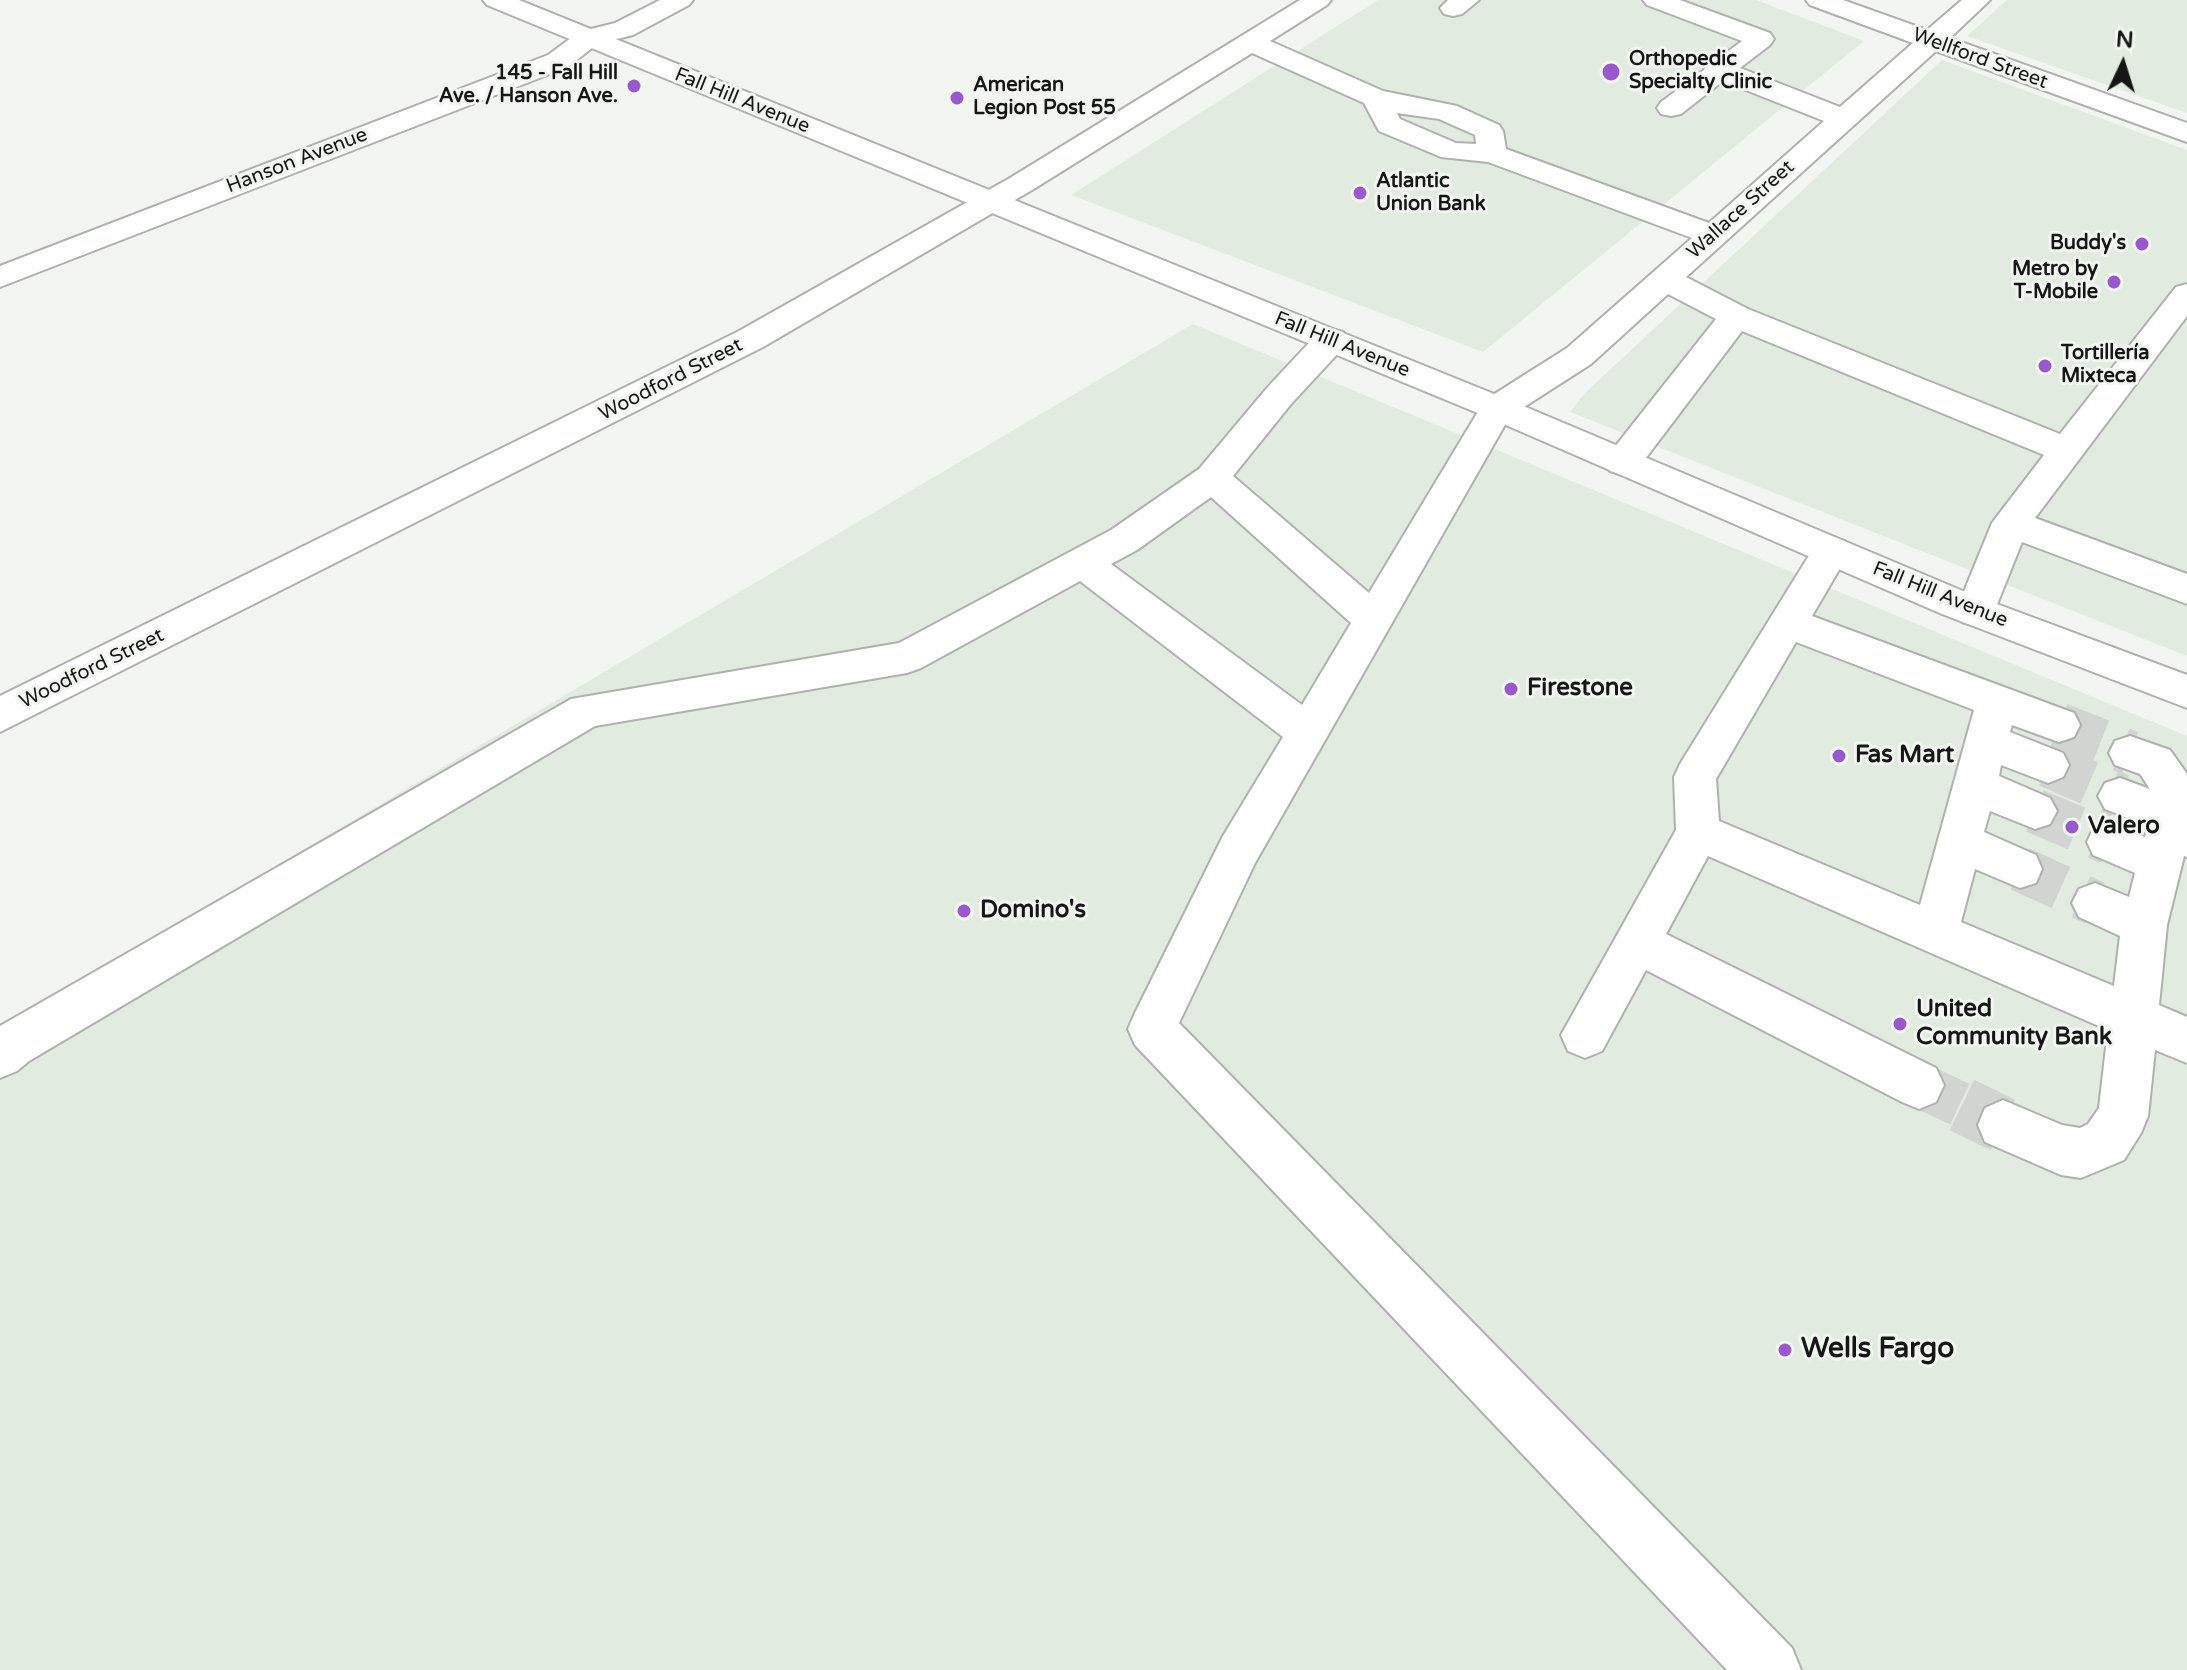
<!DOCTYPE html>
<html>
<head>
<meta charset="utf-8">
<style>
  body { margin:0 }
  #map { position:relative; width:2187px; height:1670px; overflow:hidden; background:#f2f6f1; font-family:"Varela Round",sans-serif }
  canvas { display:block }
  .north { position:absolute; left:2083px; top:24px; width:80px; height:80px; -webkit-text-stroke:6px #f2f6f1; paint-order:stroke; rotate:4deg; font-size:22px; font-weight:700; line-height:32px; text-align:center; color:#151615 }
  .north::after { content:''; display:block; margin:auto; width:28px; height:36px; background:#151615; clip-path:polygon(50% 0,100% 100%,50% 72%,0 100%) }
</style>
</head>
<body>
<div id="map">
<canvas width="2187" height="1670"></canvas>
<div class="north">N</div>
</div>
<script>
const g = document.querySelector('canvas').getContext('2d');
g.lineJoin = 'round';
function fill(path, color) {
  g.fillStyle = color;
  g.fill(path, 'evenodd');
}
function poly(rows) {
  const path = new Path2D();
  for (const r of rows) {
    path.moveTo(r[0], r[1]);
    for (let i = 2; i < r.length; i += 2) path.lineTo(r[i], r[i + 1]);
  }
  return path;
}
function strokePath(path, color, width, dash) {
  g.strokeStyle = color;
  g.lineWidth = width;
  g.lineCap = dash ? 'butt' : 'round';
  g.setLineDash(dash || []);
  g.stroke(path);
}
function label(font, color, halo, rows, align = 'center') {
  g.font = font + ' "Varela Round",sans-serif';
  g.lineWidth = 6;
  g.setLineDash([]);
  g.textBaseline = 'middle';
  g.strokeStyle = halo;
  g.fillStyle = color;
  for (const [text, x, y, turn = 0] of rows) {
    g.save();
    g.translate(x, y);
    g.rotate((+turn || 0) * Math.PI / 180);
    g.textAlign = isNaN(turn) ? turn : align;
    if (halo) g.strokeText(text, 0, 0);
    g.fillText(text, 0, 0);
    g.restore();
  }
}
const built = poly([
  [1378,0,1756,0,1864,41,1483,352,1071,195],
  [2007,0,2187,0,2187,113,1967,36],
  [1942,60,2187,150,2187,656,1570,412,1585,393],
  [1193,324,2187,736,2187,1670,0,1670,0,1029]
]);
const minorTunnelFar1 = poly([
  [2059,725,2130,753],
  [2048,765,2120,796],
  [2035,811,2109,842],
  [2020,869,2095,903],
  [1919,1085,1966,1107]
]);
const minorTunnel = poly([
  [1962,1105,2003,1125]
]);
const minor = poly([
  [660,0,693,0,689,5,633,35,597,44,568,67,0,287,0,266,548,55,579,32,615,23,660,0],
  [1300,0,1331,0,1327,5,1270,41,1383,91,1457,106,1499,125,1503,131,1506,149,1709,223,1824,121,1723,81,1681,114,1671,116,1661,114,1657,108,1661,102,1704,70,1707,63,1715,61,1742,41,1647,5,1643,0,1680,0,1770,33,1774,39,1770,45,1740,68,1840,107,1913,43,1810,5,1806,0,1843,0,1927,30,1962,0,1990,0,1950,38,2187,123,2187,142,1936,51,1686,277,1748,309,2060,434,2176,287,2187,284,2187,316,2035,518,2187,574,2187,604,2022,542,1990,622,1976,626,1962,622,1956,611,1992,523,2044,455,1742,331,1636,471,1623,475,1610,471,1605,462,1610,453,1716,319,1668,294,1591,364,1510,416,1255,863,1179,1023,1792,1648,1801,1670,1727,1670,1135,1045,1128,1029,1135,1013,1223,836,1283,737,1080,581,921,668,907,673,595,726,29,1061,17,1071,0,1078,0,1026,571,699,899,643,1111,530,1199,469,1267,388,1319,332,1331,329,1343,332,1348,340,1343,348,1291,404,1233,476,1369,593,1485,400,1567,348,1692,238,1488,162,1441,157,1379,131,1364,103,1252,53,1032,190,763,347,0,732,0,696,739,331,1010,178,1300,0],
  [1397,113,1439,119,1475,135,1476,144,1456,143,1400,119,1397,113],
  [1211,497,1351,623,1302,705,1111,564,1137,550,1211,497],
  [1448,0,1479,0,1462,14,1453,16,1444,14,1440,8,1448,0],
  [1831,537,1844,541,1850,551,1812,616,2074,713,2080,725,2074,737,2059,742,2012,725,2010,732,2063,753,2069,765,2063,777,2048,783,2001,765,1999,776,2050,798,2057,811,2050,824,2035,829,1990,811,1984,832,2036,855,2042,869,2036,883,2020,888,1975,869,1961,922,2114,986,2120,936,2079,917,2072,903,2079,889,2095,883,2129,897,2135,873,2093,855,2087,842,2093,829,2109,823,2145,837,2148,826,2105,809,2098,796,2105,783,2120,778,2150,789,2140,774,2115,765,2109,753,2115,741,2130,736,2170,750,2187,774,2187,857,2184,856,2167,925,2159,1005,2187,1017,2187,1063,2155,1050,2148,1116,2141,1133,2124,1160,2081,1178,2061,1175,1985,1142,1978,1125,1985,1108,2003,1100,2062,1125,2080,1128,2088,1124,2099,1108,2108,1030,1708,856,1666,934,1936,1068,1944,1085,1936,1102,1919,1109,1902,1102,1646,970,1602,1051,1585,1058,1568,1051,1561,1035,1676,830,1674,777,1680,764,1818,541,1831,537],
  [1796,642,1974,710,1920,905,1719,821,1716,779,1796,642]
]);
const major = poly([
  [483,0,519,0,1509,400,1970,594,2187,675,2187,708,1942,614,1485,416,487,5,483,0]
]);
const markers = [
  [1611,72,10,"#9958cd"],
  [634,86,8,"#9958cd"],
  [957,98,8,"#9958cd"],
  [1360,193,8,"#9958cd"],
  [2142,244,8,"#9958cd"],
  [2114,282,8,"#9958cd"],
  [2045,366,8,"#9958cd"],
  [1511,689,8,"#9958cd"],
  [1839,756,8,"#9958cd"],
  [2072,827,8,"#9958cd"],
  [964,911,8,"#9958cd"],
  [1900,1024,8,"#9958cd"],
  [1785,1350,8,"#9958cd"]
];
const farStreetnames = [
  ["Wellford Street",1980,59,20],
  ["Fall Hill Avenue",742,101,22],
  ["Hanson Avenue",297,161,-21],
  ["Wallace Street",1741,210,-42],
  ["Fall Hill Avenue",1342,345,22],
  ["Woodford Street",671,380,-27],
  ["Fall Hill Avenue",1940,595,22],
  ["Woodford Street",92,669,-26]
];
const farPoinames = [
  ["Orthopedic",1629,60],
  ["Specialty Clinic",1629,83],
  ["145 - Fall Hill",618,74,"right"],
  ["Ave. / Hanson Ave.",618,97,"right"],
  ["American",973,86],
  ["Legion Post 55",973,109],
  ["Atlantic",1376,182],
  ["Union Bank",1376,205],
  ["Buddy's",2126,244,"right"],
  ["Metro by",2098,270,"right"],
  ["T-Mobile",2098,293,"right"],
  ["Tortillería",2061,354],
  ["Mixteca",2061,377]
];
const poiNames = [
  ["Firestone",1527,689],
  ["Fas Mart",1855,756],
  ["Valero",2088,827],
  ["Domino's",980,911],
  ["United",1916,1010],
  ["Community Bank",1916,1038]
];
const nearPoinames = [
  ["Wells Fargo",1801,1350]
];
fill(built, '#e2ebe0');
strokePath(minorTunnelFar1, '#d1d4d0', 45, [45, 22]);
strokePath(minorTunnel, '#d1d4d0', 56, [56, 28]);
strokePath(minor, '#aeb2ad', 4);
strokePath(major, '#aeb2ad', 4);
fill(minor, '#fff');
fill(major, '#fff');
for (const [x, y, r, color] of markers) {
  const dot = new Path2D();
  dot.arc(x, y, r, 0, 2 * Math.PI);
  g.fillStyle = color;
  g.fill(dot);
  strokePath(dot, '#f2f6f1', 3);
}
label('20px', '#151615', '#f2f6f1', farStreetnames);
label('bold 20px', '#151615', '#f2f6f1', farPoinames, 'left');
label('bold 24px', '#151615', '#f2f6f1', poiNames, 'left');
label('bold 28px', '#151615', '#f2f6f1', nearPoinames, 'left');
</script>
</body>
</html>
